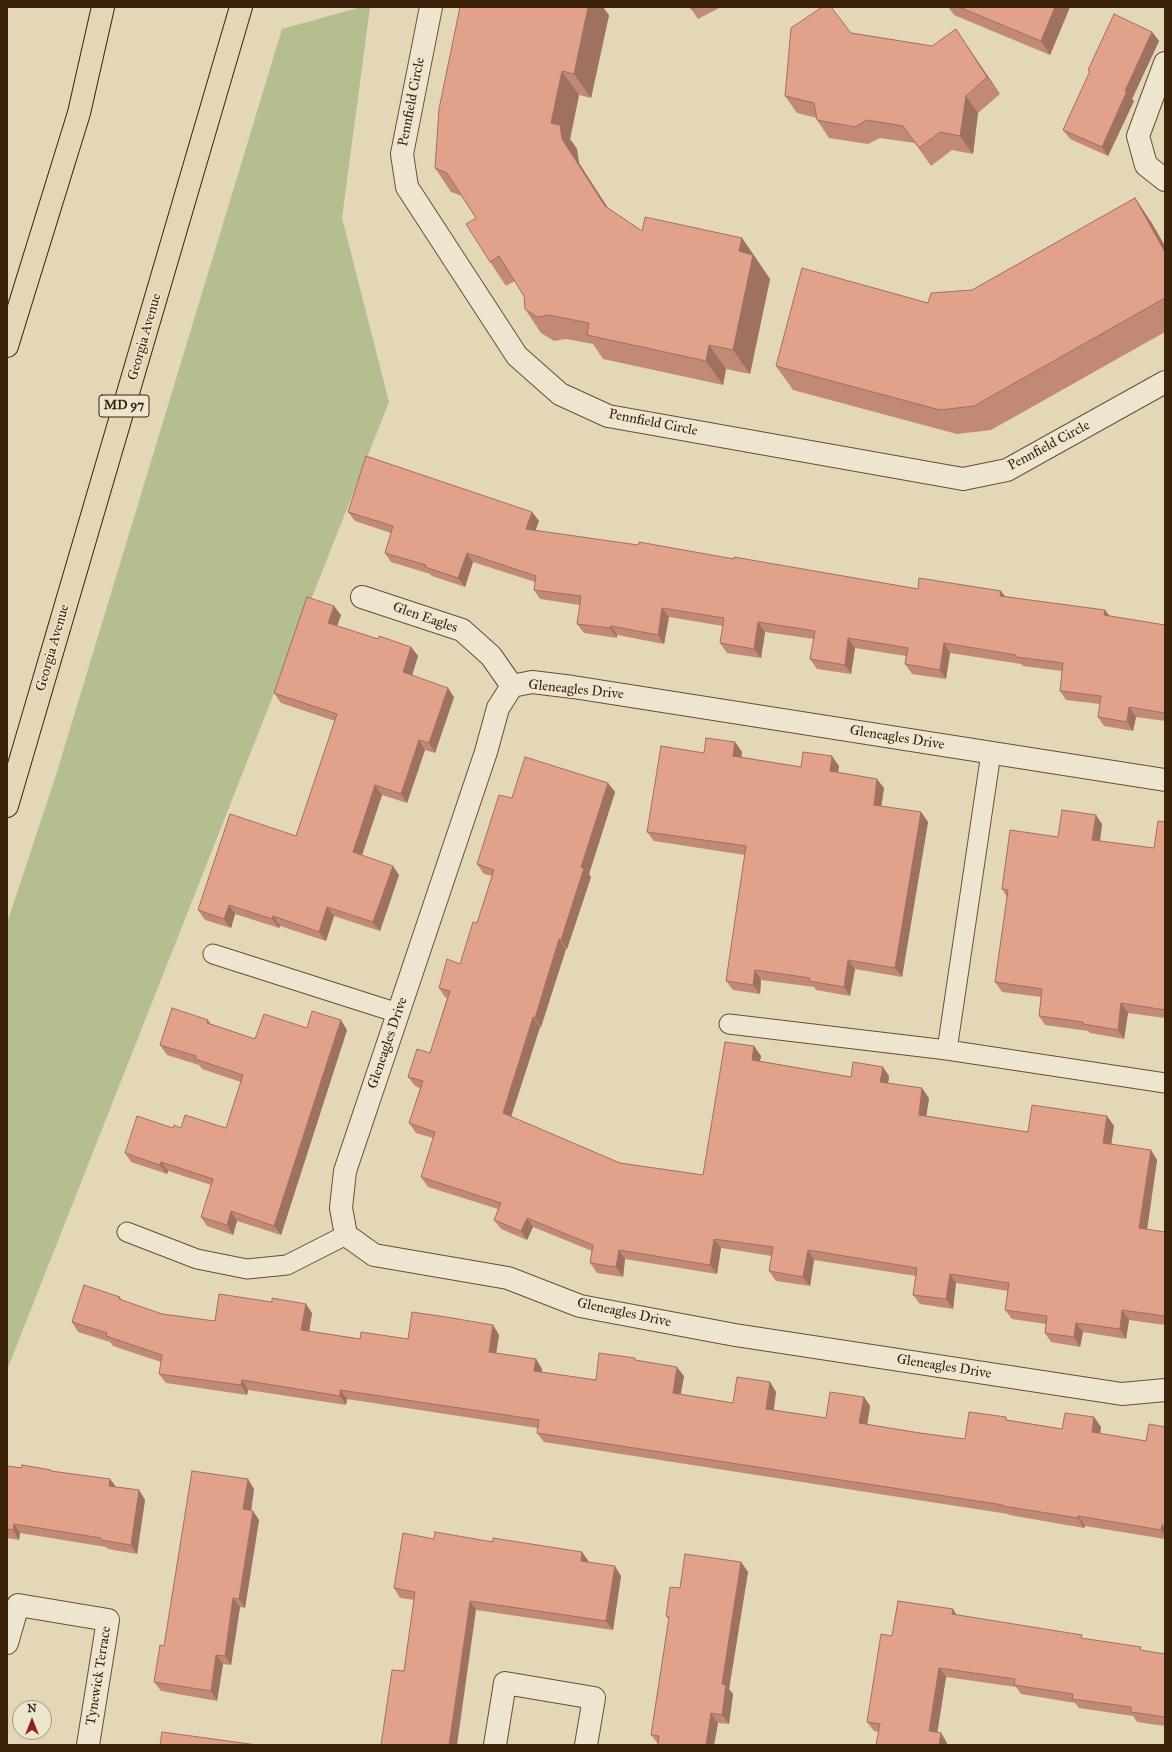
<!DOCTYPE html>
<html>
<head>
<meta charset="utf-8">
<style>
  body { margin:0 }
  #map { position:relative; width:1172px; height:1752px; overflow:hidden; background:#e4d7b7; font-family:"IM FELL Great Primer",serif }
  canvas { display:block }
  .frame { position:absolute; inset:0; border:8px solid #3c210b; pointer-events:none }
  .north { position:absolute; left:12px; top:1700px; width:40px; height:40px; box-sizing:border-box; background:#ede5d0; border:1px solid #a69781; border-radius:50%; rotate:0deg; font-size:11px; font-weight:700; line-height:16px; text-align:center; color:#3c210b }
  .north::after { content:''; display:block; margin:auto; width:14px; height:18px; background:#8f2418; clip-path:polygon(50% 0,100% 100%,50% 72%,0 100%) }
</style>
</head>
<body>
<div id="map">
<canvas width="1172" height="1752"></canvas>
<div class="frame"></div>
<div class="north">N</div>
</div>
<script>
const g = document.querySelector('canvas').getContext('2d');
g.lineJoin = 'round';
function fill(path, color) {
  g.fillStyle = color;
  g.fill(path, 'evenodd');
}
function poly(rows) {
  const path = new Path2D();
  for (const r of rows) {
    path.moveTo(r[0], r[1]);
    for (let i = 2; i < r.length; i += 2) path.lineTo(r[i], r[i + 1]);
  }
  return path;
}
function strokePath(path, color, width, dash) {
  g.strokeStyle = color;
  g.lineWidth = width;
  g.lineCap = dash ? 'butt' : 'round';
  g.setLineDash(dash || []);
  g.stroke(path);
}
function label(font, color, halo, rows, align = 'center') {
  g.font = font + ' "IM FELL Great Primer",serif';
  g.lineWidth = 3;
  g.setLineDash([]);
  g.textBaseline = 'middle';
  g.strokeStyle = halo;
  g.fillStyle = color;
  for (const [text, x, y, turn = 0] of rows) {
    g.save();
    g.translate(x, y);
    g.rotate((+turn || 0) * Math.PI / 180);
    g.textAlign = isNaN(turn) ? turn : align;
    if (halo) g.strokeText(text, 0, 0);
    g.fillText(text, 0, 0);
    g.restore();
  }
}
const green = poly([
  [361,7,370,7,342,218,389,402,7,1370,7,923,56,775,282,29]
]);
const lane = poly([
  [213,954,398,1013],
  [729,1024,947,1050,1165,1083],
  [947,1050,991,753],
  [127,1232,197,1259,247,1269,287,1265,346,1235]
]);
const street = poly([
  [431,7,402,154,407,187,517,356,560,394,608,416,963,479,1007,470,1165,382],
  [1165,63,1138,136,1146,165,1165,180],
  [362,597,462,630,491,656,512,686],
  [1165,780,573,687,532,682,512,686,498,708,486,752,345,1171,341,1208,346,1235,374,1255,508,1278,580,1306,735,1335,1122,1394,1165,1390],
  [7,1643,18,1605,108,1620,88,1745],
  [495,1745,505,1683,594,1698,586,1745]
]);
const primary = poly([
  [7,346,79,113,103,7],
  [7,806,241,7]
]);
const wall = poly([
  [690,7,721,7,698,19],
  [948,7,1070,7,1050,55,954,15],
  [609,15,591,98,579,95,570,139,577,149,579,163,608,208,642,231,742,238,770,279,750,374,726,369,723,385,603,359,593,344,566,339,554,341,541,333,525,309,524,296,515,281,506,286,490,262,476,218,462,196,451,192,435,168],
  [1152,32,1159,41,1132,99,1134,101,1108,156,1070,139,1063,130,1090,72,1088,70],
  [851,33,932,46,968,47,1000,94,978,113,973,154,952,150,931,166,915,143,880,138,868,144,829,138,817,120,817,118,797,113,785,96],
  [1135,198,1151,222,1165,246,1165,332,991,430,957,434,793,390,776,366,928,303,972,290],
  [348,512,532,512,539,521,535,531,734,559,918,589,1001,591,1005,596,1109,616,1165,625,1165,721,1136,717,1133,731,1104,726,1098,717,1100,704,1066,700,1060,691,1062,671,1023,666,1021,664,950,653,946,679,912,674,905,664,906,656,855,648,851,674,817,669,810,659,814,639,765,632,761,658,727,653,720,643,723,626,669,617,664,644,617,635,617,638,584,633,577,624,580,605,540,599,534,590,535,582,473,562,465,587,432,576,430,574,391,562,385,553,391,533,355,521],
  [341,615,337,626,378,639,411,647,418,656,412,675,454,697,435,753,425,750,407,803,382,795,362,855,399,875,380,931,334,916,326,941,280,926,279,928,235,914,231,928,205,920,198,910,296,836,335,721,281,703,274,693],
  [735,742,742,752,741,757,801,767,839,766,838,773,884,788,881,807,921,812,928,822,902,977,855,969,850,996,816,990,814,987,761,980,760,994,733,990,726,981,745,855,654,841,647,832,704,753],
  [615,792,589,874,591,877,567,949,566,949,541,1027,540,1027,511,1117,620,1163,703,1175,754,1046,761,1056,760,1061,851,1077,889,1076,888,1083,929,1098,926,1116,1028,1132,1107,1116,1114,1126,1111,1144,1151,1150,1157,1160,1147,1229,1165,1232,1165,1325,1129,1320,1126,1339,1083,1332,1080,1347,1051,1342,1045,1333,1046,1324,1012,1319,1005,1310,1008,1291,956,1283,953,1309,920,1304,913,1295,916,1276,814,1260,810,1286,776,1281,769,1271,772,1256,721,1248,717,1274,625,1259,623,1277,597,1273,590,1263,592,1251,533,1227,527,1240,501,1229,494,1220,498,1209,428,1187,421,1177,433,1138,416,1133,409,1123,420,1088,415,1086,408,1077,430,1053,447,998,445,997,439,988,460,964,477,923,492,876,484,874,477,864,512,798],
  [1165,822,1165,1018,1128,1013,1124,1039,1090,1033,1088,1031,1045,1025,1039,1016,1041,997,1002,992,995,982,1007,897,1002,889,1058,837,1102,824,1100,841,1154,848],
  [208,1020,211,1024,255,1039,307,1028,347,1030,281,1235,237,1221,233,1235,207,1226,201,1217,211,1185,168,1171,167,1174,131,1162,125,1153,173,1128,226,1128,241,1082,202,1069,199,1065,167,1055,160,1045],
  [120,1297,122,1301,162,1314,215,1321,312,1313,309,1331,360,1339,408,1339,493,1325,499,1335,496,1353,536,1359,542,1369,542,1372,596,1380,637,1360,684,1376,681,1394,733,1403,770,1382,776,1392,774,1410,826,1418,864,1397,870,1406,867,1425,920,1433,965,1439,1009,1420,1062,1429,1094,1417,1101,1427,1100,1434,1146,1441,1165,1427,1165,1539,1085,1526,1084,1528,1009,1515,1008,1514,544,1442,537,1433,538,1428,347,1399,346,1405,248,1390,247,1395,166,1383,159,1374,161,1362,113,1346,110,1342,78,1332,72,1322],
  [7,1466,110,1479,116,1487,139,1490,145,1500,137,1554,108,1549,106,1547,20,1533,19,1540,7,1538],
  [254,1489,251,1510,259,1520,245,1608,240,1607,231,1665,223,1664,217,1701,161,1691,154,1682],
  [434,1539,493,1542,582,1552,589,1562,621,1576,613,1630,476,1610,404,1671,414,1600,400,1598,394,1588],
  [741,1562,748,1572,729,1689,733,1694,729,1724,718,1723,714,1745,658,1745,658,1744,651,1735,669,1620,666,1616,680,1588],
  [953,1609,956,1615,1084,1639,1143,1651,1165,1654,1165,1726,1137,1722,1133,1716,1079,1708,1075,1703,1021,1694,1016,1687,946,1677,937,1733,941,1733,947,1743,874,1731,867,1722,892,1636]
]);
const shadedWall = poly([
  [588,7,603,7,609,15,591,98,574,74],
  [1055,7,1070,7,1050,55,1041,41],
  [956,29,968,47,1000,94,987,77],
  [1152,32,1159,41,1132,99,1134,101,1108,156,1102,147,1125,91],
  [562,71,579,95,570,139,577,149,579,163,622,230,605,206,551,123],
  [966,96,978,113,973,154,960,136],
  [1135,198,1151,222,1165,246,1165,252],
  [742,238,770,279,750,374,733,350,739,251],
  [709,345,726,369,723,385,706,361],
  [532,512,539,521,532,539,526,529],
  [467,553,473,562,465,587,458,578],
  [1001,591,1008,601,1000,596],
  [334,606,341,615,335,632,328,623],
  [662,608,669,617,664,644,658,635],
  [1105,610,1112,619,1104,615],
  [758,622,765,632,761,658,754,649],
  [611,626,617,635,617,638,610,628],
  [848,638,855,648,851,674,845,665],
  [944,643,950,653,946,679,940,670],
  [411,647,418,656,410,682,403,672],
  [448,688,454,697,435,753,429,743],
  [1129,707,1136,717,1133,731,1127,722],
  [419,740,425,750,407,803,401,794],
  [735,742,742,752,740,765,733,756],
  [832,756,839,766,837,781,830,771],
  [877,779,884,788,880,815,874,805],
  [608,783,615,792,589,874,591,877,567,949,561,940,581,867],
  [375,785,382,795,360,861,353,852],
  [921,812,928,822,902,977,895,968],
  [1096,815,1102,824,1099,849,1092,840],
  [393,866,399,875,380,931,373,922],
  [229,905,235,914,231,928,224,919],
  [327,907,334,916,326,941,319,932],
  [273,916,280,926,279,928,272,919],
  [559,939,566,949,541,1027,535,1018],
  [848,960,855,969,850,996,844,987],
  [755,970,761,980,760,994,753,985],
  [1121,1003,1128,1013,1124,1039,1118,1030],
  [533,1017,540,1027,509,1123,503,1113],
  [341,1020,347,1030,281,1235,274,1226],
  [754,1046,761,1056,758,1069,752,1060],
  [883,1067,889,1076,887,1092,880,1082],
  [922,1088,929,1098,925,1125,919,1115],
  [1107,1116,1114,1126,1110,1153,1103,1143],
  [1151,1150,1157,1160,1146,1237,1139,1228],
  [161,1162,168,1171,167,1174,160,1165],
  [231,1211,237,1221,233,1235,227,1225],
  [527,1218,533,1227,527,1240,521,1231],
  [714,1239,721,1248,717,1274,710,1265],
  [619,1250,625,1259,623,1277,616,1267],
  [808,1250,814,1260,810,1286,803,1277],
  [950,1274,956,1283,953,1309,946,1299],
  [306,1304,312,1313,308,1340,301,1330],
  [1122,1310,1129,1320,1126,1339,1120,1329],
  [1076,1323,1083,1332,1080,1347,1074,1337],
  [493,1325,499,1335,495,1361,489,1352],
  [536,1359,542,1369,540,1380,534,1371],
  [677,1367,684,1376,679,1403,673,1393],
  [242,1380,248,1390,247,1395,241,1385],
  [770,1382,776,1392,772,1418,766,1409],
  [340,1390,347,1399,346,1405,340,1396],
  [864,1397,870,1406,866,1433,859,1423],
  [1094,1417,1101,1427,1099,1442,1092,1432],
  [110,1479,117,1488,109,1486],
  [248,1479,254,1489,250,1518,243,1509],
  [139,1490,145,1500,137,1554,131,1545],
  [253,1511,259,1520,245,1608,239,1599],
  [1078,1516,1085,1526,1084,1528,1078,1518],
  [14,1524,20,1533,19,1540,13,1530],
  [1162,1525,1165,1529,1165,1536,1161,1530],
  [582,1552,589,1562,587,1570,581,1561],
  [741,1562,748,1572,729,1689,733,1694,729,1724,722,1715,722,1684],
  [615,1566,621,1576,613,1630,606,1621],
  [233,1598,240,1607,231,1665,225,1656],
  [470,1601,476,1610,457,1745,449,1745],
  [953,1609,959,1619,952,1614],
  [216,1655,223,1664,217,1701,211,1691],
  [939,1668,946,1677,936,1741,929,1731],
  [711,1713,718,1723,714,1745,706,1745],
  [941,1733,947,1743,947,1745,939,1745]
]);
const building = poly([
  [460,7,588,7,574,74,562,71,551,123,560,125,562,139,605,206,642,231,645,217,742,238,739,251,753,255,733,350,709,345,706,361,587,335,589,323,549,315,537,317,525,309,524,296,499,256,490,262,466,224,476,218,447,173,435,168,439,109,460,7],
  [690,7,697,7,692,10,690,7],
  [822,7,831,7,851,33,932,46,956,29,987,77,966,96,960,136,940,132,919,148,903,126,867,120,855,127,817,120,814,103,785,96,791,28,822,7],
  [959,7,1055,7,1041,41,959,7],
  [1114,14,1152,32,1125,91,1127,91,1102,147,1063,130,1090,71,1088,70,1114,14],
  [1135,198,1165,252,1165,298,974,406,940,410,776,366,802,268,928,303,931,293,972,290,1135,198],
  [366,456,532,512,526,529,638,545,639,542,734,559,734,557,918,589,919,578,1001,591,1000,596,1105,610,1104,615,1165,625,1165,713,1129,707,1127,722,1098,717,1101,696,1060,691,1063,663,1016,657,1016,655,944,643,940,670,905,664,908,648,848,638,845,665,810,659,815,631,758,622,754,649,720,643,724,618,662,608,658,635,611,626,610,628,577,624,581,596,534,590,536,576,467,553,458,578,425,567,426,565,385,553,393,526,348,512,366,456],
  [307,597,334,606,328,623,378,639,379,636,411,647,403,672,448,688,429,743,419,740,401,794,375,785,353,852,393,866,373,922,327,907,319,932,273,916,272,919,229,905,224,919,198,910,230,814,296,836,337,714,274,693,307,597],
  [706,738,735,742,733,756,801,767,803,752,832,756,830,771,877,779,874,805,921,812,895,968,848,960,844,987,809,981,810,978,755,970,753,985,726,981,746,846,647,832,661,746,704,753,706,738],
  [525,757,608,783,581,867,584,868,561,940,559,939,535,1018,533,1017,503,1113,620,1163,703,1175,725,1042,754,1046,752,1060,851,1077,853,1062,883,1067,880,1082,922,1088,919,1115,1028,1132,1032,1105,1107,1116,1103,1143,1151,1150,1139,1228,1165,1232,1165,1316,1122,1310,1120,1329,1076,1323,1074,1337,1045,1333,1047,1316,1005,1310,1009,1283,950,1274,946,1299,913,1295,917,1268,808,1250,803,1277,769,1271,773,1247,714,1239,710,1265,619,1250,616,1267,590,1263,593,1245,527,1218,521,1231,494,1220,501,1203,421,1177,435,1132,409,1123,423,1081,408,1077,417,1049,430,1053,450,991,439,988,447,959,460,964,473,922,477,923,494,870,477,864,499,795,512,798,525,757],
  [1062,810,1096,815,1092,840,1154,848,1158,821,1165,822,1165,1010,1121,1003,1118,1030,1083,1024,1083,1022,1039,1016,1042,989,995,982,1008,890,1002,889,1010,830,1058,837,1062,810],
  [172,1008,208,1020,207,1023,255,1039,264,1014,307,1028,312,1011,341,1020,274,1226,231,1211,227,1225,201,1217,213,1179,161,1162,160,1165,125,1153,137,1116,173,1128,174,1125,181,1128,185,1115,226,1128,243,1075,195,1059,196,1056,160,1045,172,1008],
  [84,1285,120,1297,119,1299,162,1314,215,1321,219,1294,272,1302,272,1298,306,1304,301,1330,360,1339,361,1332,408,1339,412,1312,446,1317,493,1325,489,1352,536,1359,534,1371,596,1380,599,1353,635,1358,635,1360,677,1367,673,1393,733,1403,737,1377,770,1382,766,1409,826,1418,830,1392,864,1397,859,1423,920,1433,965,1439,969,1412,1006,1417,1006,1420,1062,1429,1065,1413,1094,1417,1092,1432,1146,1441,1149,1424,1165,1427,1165,1525,1162,1525,1161,1530,1078,1516,1078,1518,1003,1506,1003,1505,537,1433,539,1420,340,1390,340,1396,242,1380,241,1385,159,1374,162,1355,106,1336,107,1333,72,1322,84,1285],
  [22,1465,51,1470,51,1471,110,1479,109,1486,139,1490,131,1545,101,1540,101,1538,14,1524,13,1530,7,1529,7,1466,22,1468,22,1465],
  [192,1471,248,1479,243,1509,253,1511,239,1599,233,1598,225,1656,216,1655,211,1691,154,1682,160,1645,164,1646,192,1471],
  [435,1532,493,1542,493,1538,582,1552,581,1561,615,1566,606,1621,470,1601,449,1745,381,1745,392,1670,404,1671,415,1592,394,1588,403,1533,434,1539,435,1532],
  [685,1554,741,1562,722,1684,726,1685,722,1715,711,1713,706,1745,658,1745,659,1736,651,1735,669,1617,666,1616,670,1587,680,1588,685,1554],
  [898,1601,953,1609,952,1614,1082,1635,1081,1638,1141,1647,1140,1650,1165,1654,1165,1717,1131,1712,1131,1707,1072,1699,1073,1694,1014,1685,1015,1679,939,1668,929,1731,941,1733,939,1745,876,1745,880,1724,867,1722,881,1634,892,1636,898,1601],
  [162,1732,257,1745,160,1745,162,1732]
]);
const shields = [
  [124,406,50]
];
const shieldNames = [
  ["MD 97",124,406]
];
const streetNames = [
  ["Pennfield Circle",412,102,-79],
  ["Georgia Avenue",145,337,-74],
  ["Pennfield Circle",653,423,11],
  ["Pennfield Circle",1049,446,-28],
  ["Glen Eagles",425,618,19],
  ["Georgia Avenue",53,648,-74],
  ["Gleneagles Drive",576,690,6],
  ["Gleneagles Drive",897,738,9],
  ["Gleneagles Drive",388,1043,-71],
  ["Gleneagles Drive",624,1313,12],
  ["Gleneagles Drive",944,1367,9],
  ["Tynewick Terrace",99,1676,-81]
];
fill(green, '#b4be8f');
strokePath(lane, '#664e36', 21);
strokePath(street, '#664e36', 24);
strokePath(primary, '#3c210b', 24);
strokePath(lane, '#ede5d0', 19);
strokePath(street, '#ede5d0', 22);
strokePath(primary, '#e4d7b7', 22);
fill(wall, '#c28a76');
fill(shadedWall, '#9e7160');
fill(building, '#e2a189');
strokePath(building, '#9e7160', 1);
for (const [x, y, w] of shields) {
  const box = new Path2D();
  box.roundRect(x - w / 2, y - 11, w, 22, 3);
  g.fillStyle = '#ede5d0';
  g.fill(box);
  strokePath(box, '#3c210b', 1);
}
label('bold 13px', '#3c210b', null, shieldNames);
label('14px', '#3c210b', '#ede5d0', streetNames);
</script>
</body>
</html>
